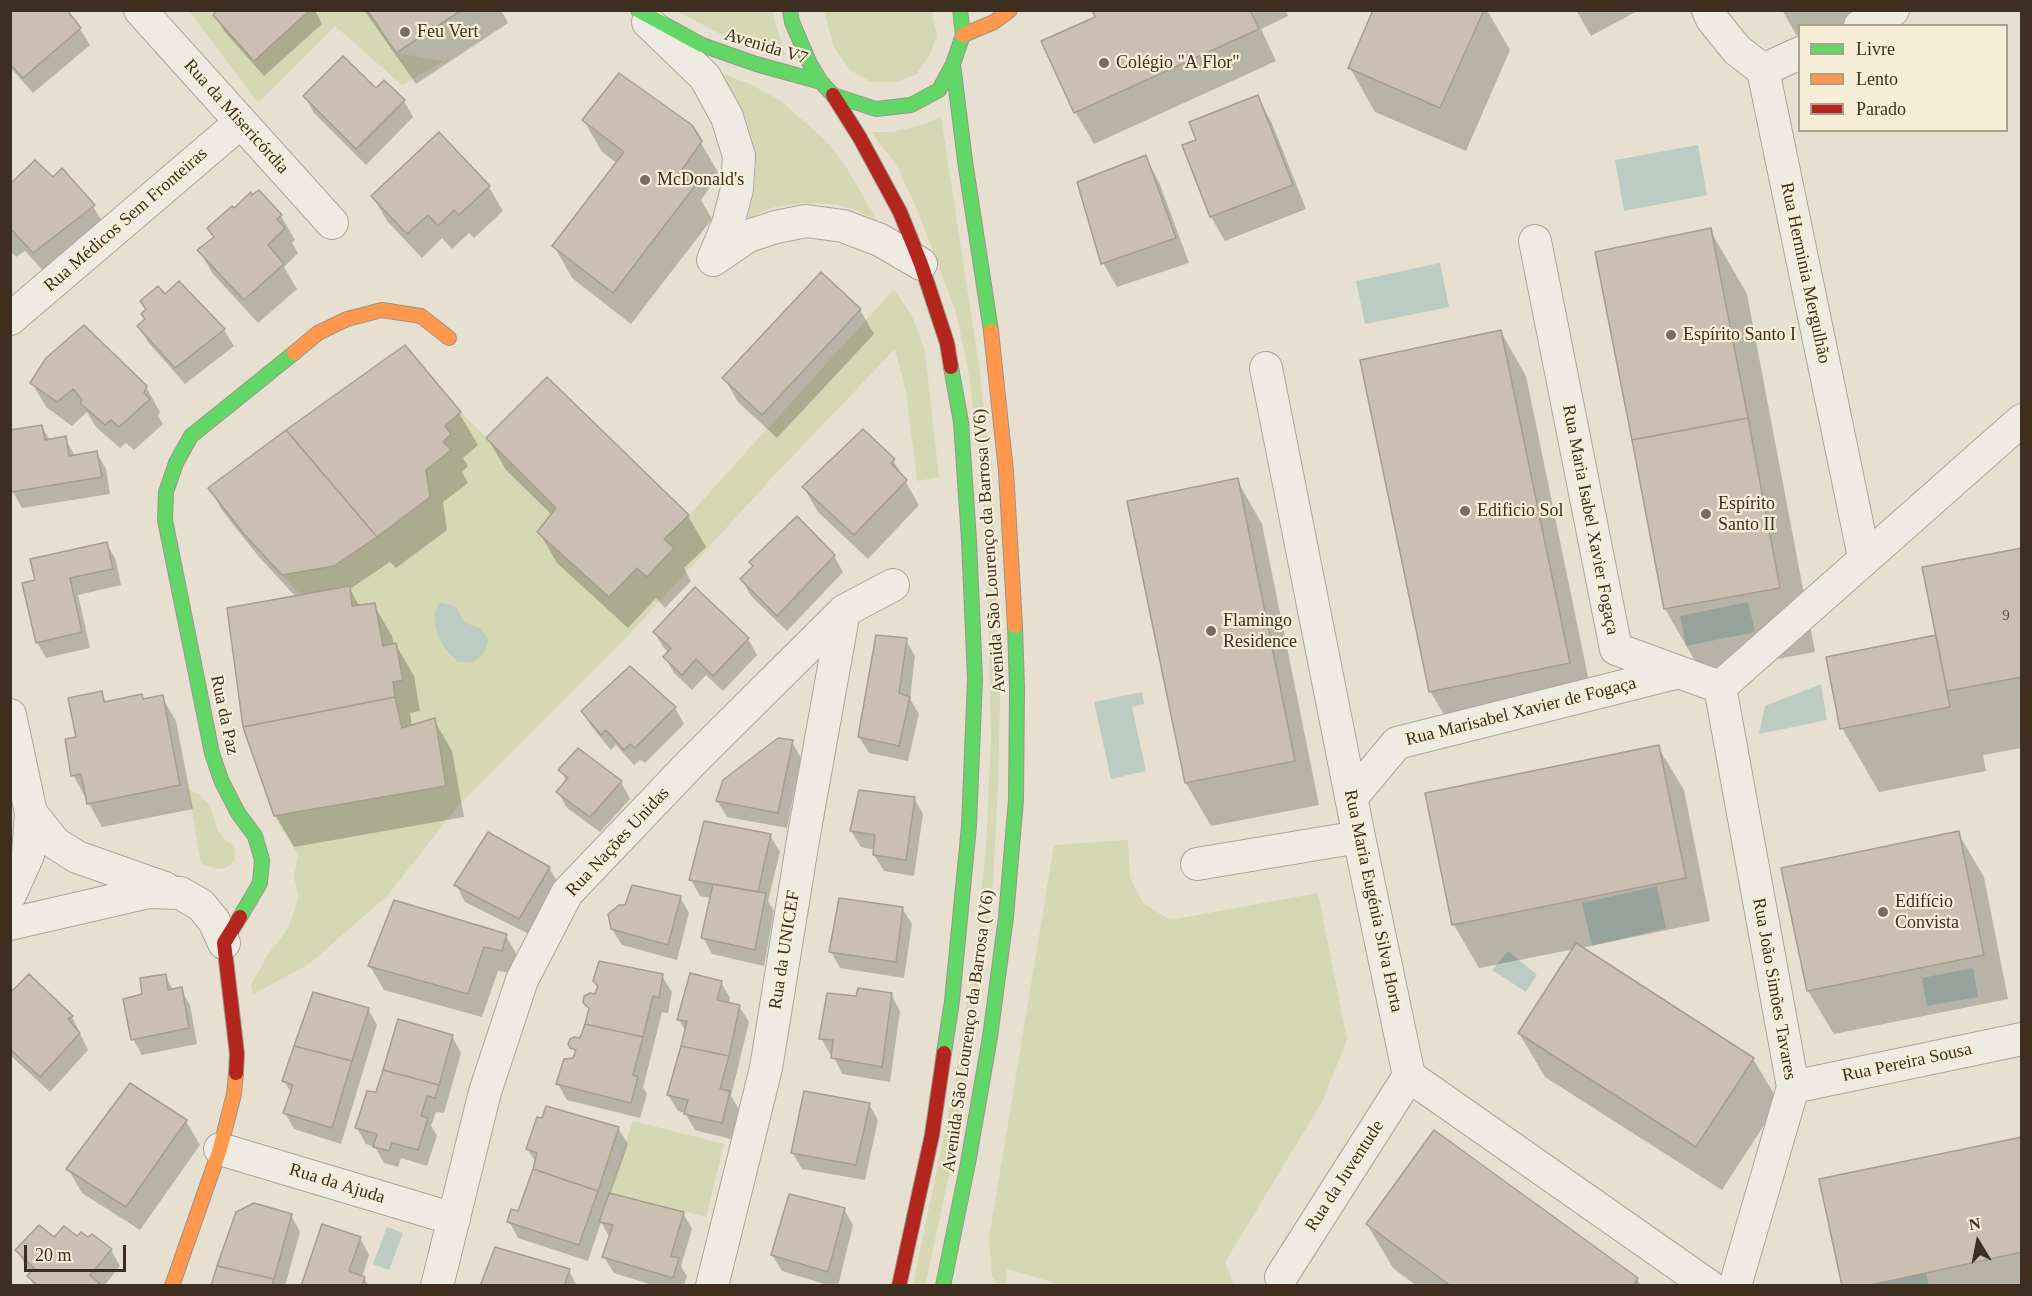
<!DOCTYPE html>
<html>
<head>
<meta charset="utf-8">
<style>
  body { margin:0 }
  #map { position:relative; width:2032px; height:1296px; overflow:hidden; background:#e7e0d1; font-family:Georgia,serif }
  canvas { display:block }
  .frame { position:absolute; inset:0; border:12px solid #3d2e20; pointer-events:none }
  .legend { position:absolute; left:1798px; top:24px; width:210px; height:108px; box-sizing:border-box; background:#f7eed8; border:2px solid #ada18e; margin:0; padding:8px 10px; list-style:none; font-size:18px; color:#3d2e20 }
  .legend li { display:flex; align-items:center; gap:12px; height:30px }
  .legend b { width:30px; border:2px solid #ada18e }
  .north { position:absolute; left:1948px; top:1212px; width:60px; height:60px; -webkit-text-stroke:4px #f7eed8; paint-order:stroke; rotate:350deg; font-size:16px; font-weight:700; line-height:24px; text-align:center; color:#3d2e20 }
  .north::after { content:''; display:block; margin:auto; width:21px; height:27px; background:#3d2e20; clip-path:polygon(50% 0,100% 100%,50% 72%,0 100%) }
  .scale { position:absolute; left:24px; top:1245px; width:102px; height:27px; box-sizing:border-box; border:3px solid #3d2e20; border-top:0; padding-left:8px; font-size:18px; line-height:21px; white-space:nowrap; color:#3d2e20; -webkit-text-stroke:4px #f7eed8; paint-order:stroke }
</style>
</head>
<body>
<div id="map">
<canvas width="2032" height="1296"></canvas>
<div class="frame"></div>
<ul class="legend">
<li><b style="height:8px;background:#63d668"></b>Livre</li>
<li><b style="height:8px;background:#ff974d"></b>Lento</li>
<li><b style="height:8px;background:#b3261e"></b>Parado</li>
</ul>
<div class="north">N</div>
<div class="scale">20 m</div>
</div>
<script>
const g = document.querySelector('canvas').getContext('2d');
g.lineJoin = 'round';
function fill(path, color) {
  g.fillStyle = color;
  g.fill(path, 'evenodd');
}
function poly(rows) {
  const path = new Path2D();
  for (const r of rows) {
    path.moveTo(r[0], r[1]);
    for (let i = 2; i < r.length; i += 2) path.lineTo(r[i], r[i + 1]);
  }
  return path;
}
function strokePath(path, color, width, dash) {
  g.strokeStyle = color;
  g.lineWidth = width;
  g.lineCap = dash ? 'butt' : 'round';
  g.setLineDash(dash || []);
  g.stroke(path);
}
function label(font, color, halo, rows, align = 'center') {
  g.font = font + ' Georgia,serif';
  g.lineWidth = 4.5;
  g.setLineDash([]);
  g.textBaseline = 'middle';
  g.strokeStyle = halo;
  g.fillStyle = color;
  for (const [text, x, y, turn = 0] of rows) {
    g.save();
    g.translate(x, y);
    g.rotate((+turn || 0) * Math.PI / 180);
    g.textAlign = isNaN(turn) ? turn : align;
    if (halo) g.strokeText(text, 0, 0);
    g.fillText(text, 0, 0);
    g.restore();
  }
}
const green = poly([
  [189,11,367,11,396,53,444,61,402,85,335,26,258,103],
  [676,11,772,11,785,55,742,45],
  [824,11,932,11,937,36,930,54,916,75,895,82,871,82,850,70,834,47],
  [717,72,750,84,781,101,826,141,847,168,877,221,858,211,838,205,818,203,790,204,775,207,757,214,748,220,754,191,756,168,753,141,746,119],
  [941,117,980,372,992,489,998,600,1000,698,998,788,993,882,961,1119,925,1286,913,1285,955,1082,975,948,986,848,991,740,987,552,978,447,968,369,956,312,919,214,897,166,871,132,892,132,918,126],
  [894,289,913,318,925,351,939,477,917,481,906,391,895,349,769,481,628,636,459,805,387,896,308,965,253,994,251,985,267,956,289,927,299,896,294,877,298,855,274,816,446,786,435,718,402,728,393,682,403,680,396,643,383,646,375,603,352,606,350,586,301,595,282,575,334,566,430,498,426,470,451,451,443,442,445,426,461,412,556,508,537,532,609,597,637,568,647,577,674,549,664,539,689,515],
  [188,789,200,795,210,806,218,831,227,842,232,844,235,852,234,861,226,868,216,869,201,863],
  [1128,840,1130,877,1143,903,1170,920,1318,893,1347,1040,1322,1102,1225,1262,1234,1285,1062,1285,1007,1269,1006,1285,998,1285,992,1276,989,1238,1054,845],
  [633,1121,724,1144,706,1217,609,1193]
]);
const water = poly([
  [1698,145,1707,195,1624,211,1615,160],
  [1440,263,1449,307,1365,324,1356,281],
  [439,602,456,607,465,623,481,628,489,640,483,654,473,662,458,662,445,649,437,634,434,616],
  [1748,602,1755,632,1686,646,1680,616],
  [1821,684,1827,720,1759,734,1765,706],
  [1142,692,1144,704,1132,707,1146,771,1111,779,1094,702],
  [1657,886,1666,928,1592,946,1582,903],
  [1508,951,1537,975,1526,992,1492,970],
  [1973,968,1978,997,1927,1006,1922,978],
  [387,1227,403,1233,389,1270,373,1264],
  [1926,1273,1929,1285,1866,1286]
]);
const shadow = poly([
  [10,10,80,29,90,45,33,93,10,67],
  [220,10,315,10,322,24,264,76,224,31,215,15],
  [364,10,501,10,508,23,416,84],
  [1094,10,1286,10,1288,16,1261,29,1276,61,1094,144,1076,113,1043,41,1097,18],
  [1375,10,1487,10,1510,50,1466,151,1375,112,1350,68],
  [1576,10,1639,10,1591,36],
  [1782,10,1890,10,1856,26,1800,26,1800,41],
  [384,82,404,101,413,117,366,165,314,113,305,97,376,90],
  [1257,97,1271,121,1306,209,1225,241,1211,217,1184,146,1198,141],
  [584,121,691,126,719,174,701,200,712,219,631,324,572,278,554,246,618,164,602,152],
  [439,135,489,187,503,211,474,238,469,233,452,249,442,238,422,258,387,221,373,197],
  [1145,157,1159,182,1189,263,1117,287,1103,263],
  [53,179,93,206,107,230,48,276,25,251,16,257,10,250,10,187],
  [281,216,295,240,292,243,298,253,284,267,297,289,258,323,213,274,199,250,215,239,209,228],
  [1710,230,1747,294,1815,652,1702,673,1665,609],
  [179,283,224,330,234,346,185,384,148,342,139,326],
  [860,310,874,334,777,438,738,402,724,378],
  [1501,332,1526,376,1594,706,1456,735,1430,691],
  [32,383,146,387,160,412,158,416,163,424,134,450,126,443,120,448,96,427,87,412,72,426,46,407],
  [459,413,478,445,463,458,468,466,462,472,468,483,443,502,447,530,396,568,390,562,350,589,360,607,374,605,392,636,394,645,396,645,414,676,420,711,410,713,412,726,434,720,452,751,464,817,294,847,276,816,296,597,259,557,224,513,210,489],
  [42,427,50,440,65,438,75,456,97,453,106,469,110,494,22,508,13,492,10,479,10,432],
  [488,439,688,516,706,547,684,568,691,581,665,608,656,598,628,628,557,563,539,532,552,515,506,470],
  [893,460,919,505,868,559,818,512,804,488],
  [1237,480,1262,524,1319,805,1211,826,1186,783],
  [106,543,116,560,121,585,78,595,90,648,46,658,37,642,37,582],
  [2022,549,2022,748,1983,755,1986,771,1879,792,1842,728,1937,636],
  [834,556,843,572,787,631,751,596,742,580],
  [654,632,748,639,757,655,723,691,706,675,692,690,674,673,665,657,669,653,664,648],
  [906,640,915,656,910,699,919,714,908,761,869,753,859,737],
  [101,693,107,703,162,697,176,721,193,809,102,827,73,775,78,738],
  [675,708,684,724,645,763,640,760,634,765,616,745,611,750,592,727,583,711],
  [792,742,801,758,787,828,727,817,717,801],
  [1658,747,1684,790,1710,921,1581,948,1753,1059,1779,1102,1722,1190,1545,1077,1519,1033,1574,949,1479,968,1454,925],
  [578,750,621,782,630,799,600,832,567,808,558,792,567,782,560,770],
  [914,798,923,814,914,876,884,871,874,855,875,850,861,847,851,831],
  [1958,833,1984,877,2008,999,1834,1034,1808,991],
  [770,835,780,852,768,901,774,911,764,966,712,954,703,937,711,898,700,896,691,880],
  [549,868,559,884,529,934,465,902,456,885],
  [680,897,689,913,677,960,622,945,612,929],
  [902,908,912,924,904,978,840,968,831,952],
  [506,936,520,960,516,974,498,971,482,1017,384,990,370,966],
  [165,975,173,990,181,989,190,1005,197,1044,142,1055,133,1039,144,995],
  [29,976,72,1017,88,1050,50,1092,10,1055,10,995],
  [662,976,672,992,668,1013,662,1012,643,1088,647,1094,640,1118,567,1100,558,1084,576,1054,570,1043,581,1040,590,1011,585,1001,596,995,599,989,594,981],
  [721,982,730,998,729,1004,739,1006,749,1022,731,1096,739,1109,731,1139,695,1130,685,1113,678,1111,668,1095,686,1032,679,1020],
  [891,994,900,1011,890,1082,842,1074,833,1055,830,1054,821,1038,858,998],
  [368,1009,377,1025,341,1144,294,1129,285,1113,292,1094,284,1081],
  [452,1036,461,1053,444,1113,436,1112,431,1126,437,1135,427,1166,401,1158,398,1167,384,1163,375,1147,366,1144,357,1128,377,1094],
  [869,1104,878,1120,865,1180,802,1169,792,1152],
  [186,1121,200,1145,140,1230,82,1193,68,1169],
  [618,1128,628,1144,610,1195,683,1213,692,1229,681,1266,687,1276,684,1286,656,1286,614,1273,604,1257,610,1238,601,1222,588,1261,518,1238,509,1221,519,1213,536,1163,527,1148],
  [2022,1138,2022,1286,1843,1286],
  [844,1209,853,1225,838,1286,831,1286,782,1271,772,1255],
  [291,1215,300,1232,285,1286,213,1286],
  [1367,1224,1637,1279,1641,1286,1417,1286,1393,1268],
  [78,1238,111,1250,120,1266,104,1286,34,1286,29,1276,32,1272,26,1267,17,1250,54,1239],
  [360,1238,369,1255,362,1277,364,1278,369,1286,303,1286],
  [569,1271,577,1286,482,1286]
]);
const building = poly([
  [10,10,67,10,81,28,23,78,10,64,10,10],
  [218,10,310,10,254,61,213,15,218,10],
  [367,10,462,10,396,53,367,10],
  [1092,10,1250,10,1259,29,1074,113,1041,41,1095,17,1092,10],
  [1373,10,1484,10,1440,108,1348,68,1373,10],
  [343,56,376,88,384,80,405,100,356,149,303,96,343,56],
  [619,73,692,125,702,141,679,174,695,186,613,293,552,246,624,152,582,120,619,73],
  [1258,95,1293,185,1210,217,1182,145,1196,140,1189,122,1258,95],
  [439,132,490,186,459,215,454,210,438,226,428,215,407,234,371,196,439,132],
  [1146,155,1176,238,1101,264,1077,182,1146,155],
  [35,160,53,177,62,168,95,205,33,253,10,228,10,184,35,160],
  [259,190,282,215,277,219,285,228,268,245,284,264,244,300,197,250,214,237,207,228,232,206,234,208,251,192,252,195,259,190],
  [1711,228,1748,418,1632,440,1595,252,1711,228],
  [821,272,861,309,762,415,722,378,821,272],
  [179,281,225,329,175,368,137,326,145,319,141,314,146,309,140,301,158,286,165,294,179,281],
  [84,325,147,386,144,393,150,399,119,427,111,420,105,425,80,403,82,400,73,389,57,402,30,383,46,358,84,325],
  [1501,330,1570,663,1429,692,1360,360,1501,330],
  [405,345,461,412,445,426,451,434,443,442,451,450,426,470,430,497,377,537,286,430,405,345],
  [547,377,689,515,664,539,674,548,647,577,637,568,609,597,537,532,556,508,486,438,547,377],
  [1748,418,1780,588,1664,609,1632,440,1748,418],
  [42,425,45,440,66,436,69,456,97,451,102,477,11,492,10,430,42,425],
  [863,429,895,459,891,463,907,480,854,535,802,487,863,429],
  [286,430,377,537,334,566,282,575,243,533,208,488,286,430],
  [1238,478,1295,761,1185,783,1127,501,1238,478],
  [797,516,835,555,777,616,740,579,753,566,749,562,797,516],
  [107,542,113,569,70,578,82,632,36,643,22,583,35,580,30,559,107,542],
  [2022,548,2022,677,1947,691,1922,567,2022,548],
  [350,586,352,606,375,603,383,646,396,643,403,680,393,682,395,697,243,727,227,608,350,586],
  [695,587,749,638,713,676,696,659,682,675,663,657,671,648,653,632,695,587],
  [876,635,907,638,899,693,910,697,899,746,858,737,876,635],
  [1936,635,1950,707,1840,729,1826,657,1936,635],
  [630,666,676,707,635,748,630,744,624,750,606,730,601,735,581,711,630,666],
  [102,691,104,702,142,694,143,699,163,695,180,785,87,804,81,774,71,776,65,739,76,737,68,698,102,691],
  [395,697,402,728,435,718,446,786,274,816,243,727,395,697],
  [778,738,793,740,778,813,716,801,723,780,778,738],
  [1659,745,1686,878,1452,925,1425,793,1659,745],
  [578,748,622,781,590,817,556,792,568,778,558,770,578,748],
  [859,790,915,797,906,860,873,855,875,835,850,831,859,790],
  [704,821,771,834,758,892,689,880,704,821],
  [1959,831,1984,955,1807,991,1781,868,1959,831],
  [488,832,550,867,519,919,454,885,488,832],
  [713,884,766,893,755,950,701,938,713,884],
  [632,885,681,896,668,945,611,929,608,914,619,905,625,905,632,885],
  [839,898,903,907,896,962,829,952,839,898],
  [394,900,507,934,502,951,484,947,468,994,368,966,394,900],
  [1576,943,1754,1058,1696,1147,1518,1033,1576,943],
  [599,961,663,974,659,998,653,996,643,1037,585,1024,589,1008,586,1006,583,1002,584,996,590,993,595,994,598,986,593,981,599,961],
  [690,973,722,981,717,1000,740,1005,729,1056,681,1046,687,1021,677,1020,690,973],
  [29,974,73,1016,68,1019,80,1033,40,1077,10,1049,10,993,29,974],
  [166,974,168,990,182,987,189,1028,131,1040,123,999,142,994,140,978,166,974],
  [858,988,892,993,882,1067,831,1058,833,1040,819,1039,827,993,856,996,858,988],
  [313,992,369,1008,352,1061,294,1046,313,992],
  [398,1019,453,1035,439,1085,383,1070,398,1019],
  [585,1024,643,1037,633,1075,638,1077,631,1103,556,1084,564,1059,573,1058,576,1050,570,1048,568,1044,570,1039,574,1037,580,1038,585,1024],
  [294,1046,352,1061,332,1128,283,1113,293,1085,282,1081,294,1046],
  [681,1046,729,1056,720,1089,730,1091,722,1123,684,1114,688,1100,667,1095,681,1046],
  [383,1070,439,1085,435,1098,427,1096,421,1116,428,1118,418,1150,392,1143,389,1151,373,1147,377,1134,355,1128,367,1091,376,1092,383,1070],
  [130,1083,187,1120,126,1207,66,1169,130,1083],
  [804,1091,870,1103,856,1165,791,1153,804,1091],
  [546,1106,619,1127,598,1191,533,1169,537,1153,526,1149,537,1117,542,1118,546,1106],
  [1434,1130,1638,1278,1633,1286,1451,1286,1366,1224,1434,1130],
  [2022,1137,2022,1252,1866,1286,1842,1286,1819,1179,2022,1137],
  [533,1169,598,1191,579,1245,507,1222,511,1209,518,1211,533,1169],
  [609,1193,684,1212,671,1256,679,1258,673,1278,602,1257,613,1225,599,1222,609,1193],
  [789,1194,845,1208,828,1272,771,1255,789,1194],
  [254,1203,292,1214,274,1279,217,1266,236,1212,254,1203],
  [322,1224,361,1237,349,1271,365,1277,362,1286,301,1286,322,1224],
  [39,1225,54,1237,64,1226,77,1236,81,1232,88,1237,92,1234,112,1249,90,1275,102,1286,38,1286,27,1276,34,1268,15,1250,39,1225],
  [495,1247,570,1269,564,1286,480,1286,495,1247],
  [217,1266,274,1279,272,1286,211,1286,217,1266]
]);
const street = poly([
  [140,10,332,223],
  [1708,10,1712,19,1737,50,1763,70,1864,557],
  [648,22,705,77,727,117,739,156,737,189,728,224,713,260],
  [1860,26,1893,10],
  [1763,70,1800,53],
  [1535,241,1616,649,1720,687,2022,420],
  [713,260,748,236,776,227,806,221,843,226,880,240,921,264],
  [10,319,241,122],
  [1266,368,1359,837,1409,1076,1709,1286],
  [1720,687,1793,1087,1735,1286],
  [10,715,31,813,28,855,10,895],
  [1351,798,1397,743,1679,672],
  [31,813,55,843,77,857,165,888],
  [1197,864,1359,837],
  [10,924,149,892,180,893,201,905,214,921,224,943],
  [1793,1087,2022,1039],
  [220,1149,454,1219],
  [1281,1277,1409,1076],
  [437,1286,485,1092,522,980,567,893,692,762,844,611,893,585],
  [712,1286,766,1068,803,840,844,611]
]);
const fast = poly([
  [638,10,702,45,756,64,821,82],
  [790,10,792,22,810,64,821,82,833,95,876,109,911,105,939,90,953,64,963,35,960,10],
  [953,64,965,161,991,331],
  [240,917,260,883,262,860,255,836,238,813,221,780,212,753,165,520,166,492,176,463,191,436,294,353],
  [944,1053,952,1001,969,826,975,679,969,540,961,422,951,367],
  [943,1286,968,1163,990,1037,1006,917,1016,800,1017,689,1015,626]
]);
const slow = poly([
  [963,35,994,22,1010,10],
  [991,331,1006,471,1015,626],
  [294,353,318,333,347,319,382,310,421,316,449,338],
  [172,1286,220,1149,234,1094,236,1073]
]);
const jam = poly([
  [833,95,860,138,900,212,921,264,947,343,951,367],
  [236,1073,237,1054,224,943,240,917],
  [899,1286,932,1135,944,1053]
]);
const markers = [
  [405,32,6,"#786c5e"],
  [1104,63,6,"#786c5e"],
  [645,180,6,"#786c5e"],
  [1671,335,6,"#786c5e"],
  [1465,511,6,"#786c5e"],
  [1706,514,6,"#786c5e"],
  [1211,631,6,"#786c5e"],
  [1883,912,6,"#786c5e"]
];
const numberNames = [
  ["9",2006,616]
];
const poiNames = [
  ["Feu Vert",417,32],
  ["Colégio \"A Flor\"",1116,63],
  ["McDonald's",657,180],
  ["Espírito Santo I",1683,335],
  ["Espírito",1718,504],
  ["Santo II",1718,525],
  ["Edificio Sol",1477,511],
  ["Flamingo",1223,621],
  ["Residence",1223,642],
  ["Edifício",1895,902],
  ["Convista",1895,923]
];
const streetNames = [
  ["Avenida V7",766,47,17],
  ["Rua da Misericórdia",236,117,48],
  ["Rua Médicos Sem Fronteiras",126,220,-41],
  ["Rua Herminia Mergulhão",1805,273,78],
  ["Rua Maria Isabel Xavier Fogaça",1590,520,79],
  ["Avenida São Lourenço da Barrosa (V6)",990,551,-94],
  ["Rua Marisabel Xavier de Fogaça",1521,712,-14],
  ["Rua da Paz",224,715,78],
  ["Rua Nações Unidas",618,842,-47],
  ["Rua Maria Eugénia Silva Horta",1373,901,78],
  ["Rua da UNICEF",785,950,-81],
  ["Rua João Simões Tavares",1774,989,80],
  ["Avenida São Lourenço da Barrosa (V6)",969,1031,-82],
  ["Rua Pereira Sousa",1907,1063,-12],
  ["Rua da Juventude",1345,1176,-57],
  ["Rua da Ajuda",337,1184,17]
];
fill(green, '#d6d7b3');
fill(water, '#bcccc2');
fill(shadow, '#0003');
fill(building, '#cbbfb2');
strokePath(building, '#a89c90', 1.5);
strokePath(street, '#ada599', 34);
strokePath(fast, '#9c958a', 16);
strokePath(slow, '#9c958a', 16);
strokePath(jam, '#9c958a', 16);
strokePath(street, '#efebe3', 32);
strokePath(fast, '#63d668', 14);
strokePath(slow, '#ff974d', 14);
strokePath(jam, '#b3261e', 14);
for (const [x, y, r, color] of markers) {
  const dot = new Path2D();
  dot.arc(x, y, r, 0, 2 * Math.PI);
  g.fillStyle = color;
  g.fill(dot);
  strokePath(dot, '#f7eed8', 2);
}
label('15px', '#605244', null, numberNames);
label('18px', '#3d2e20', '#f7eed8', poiNames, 'left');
label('18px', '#3d2e20', '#f7eed8', streetNames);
</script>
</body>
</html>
